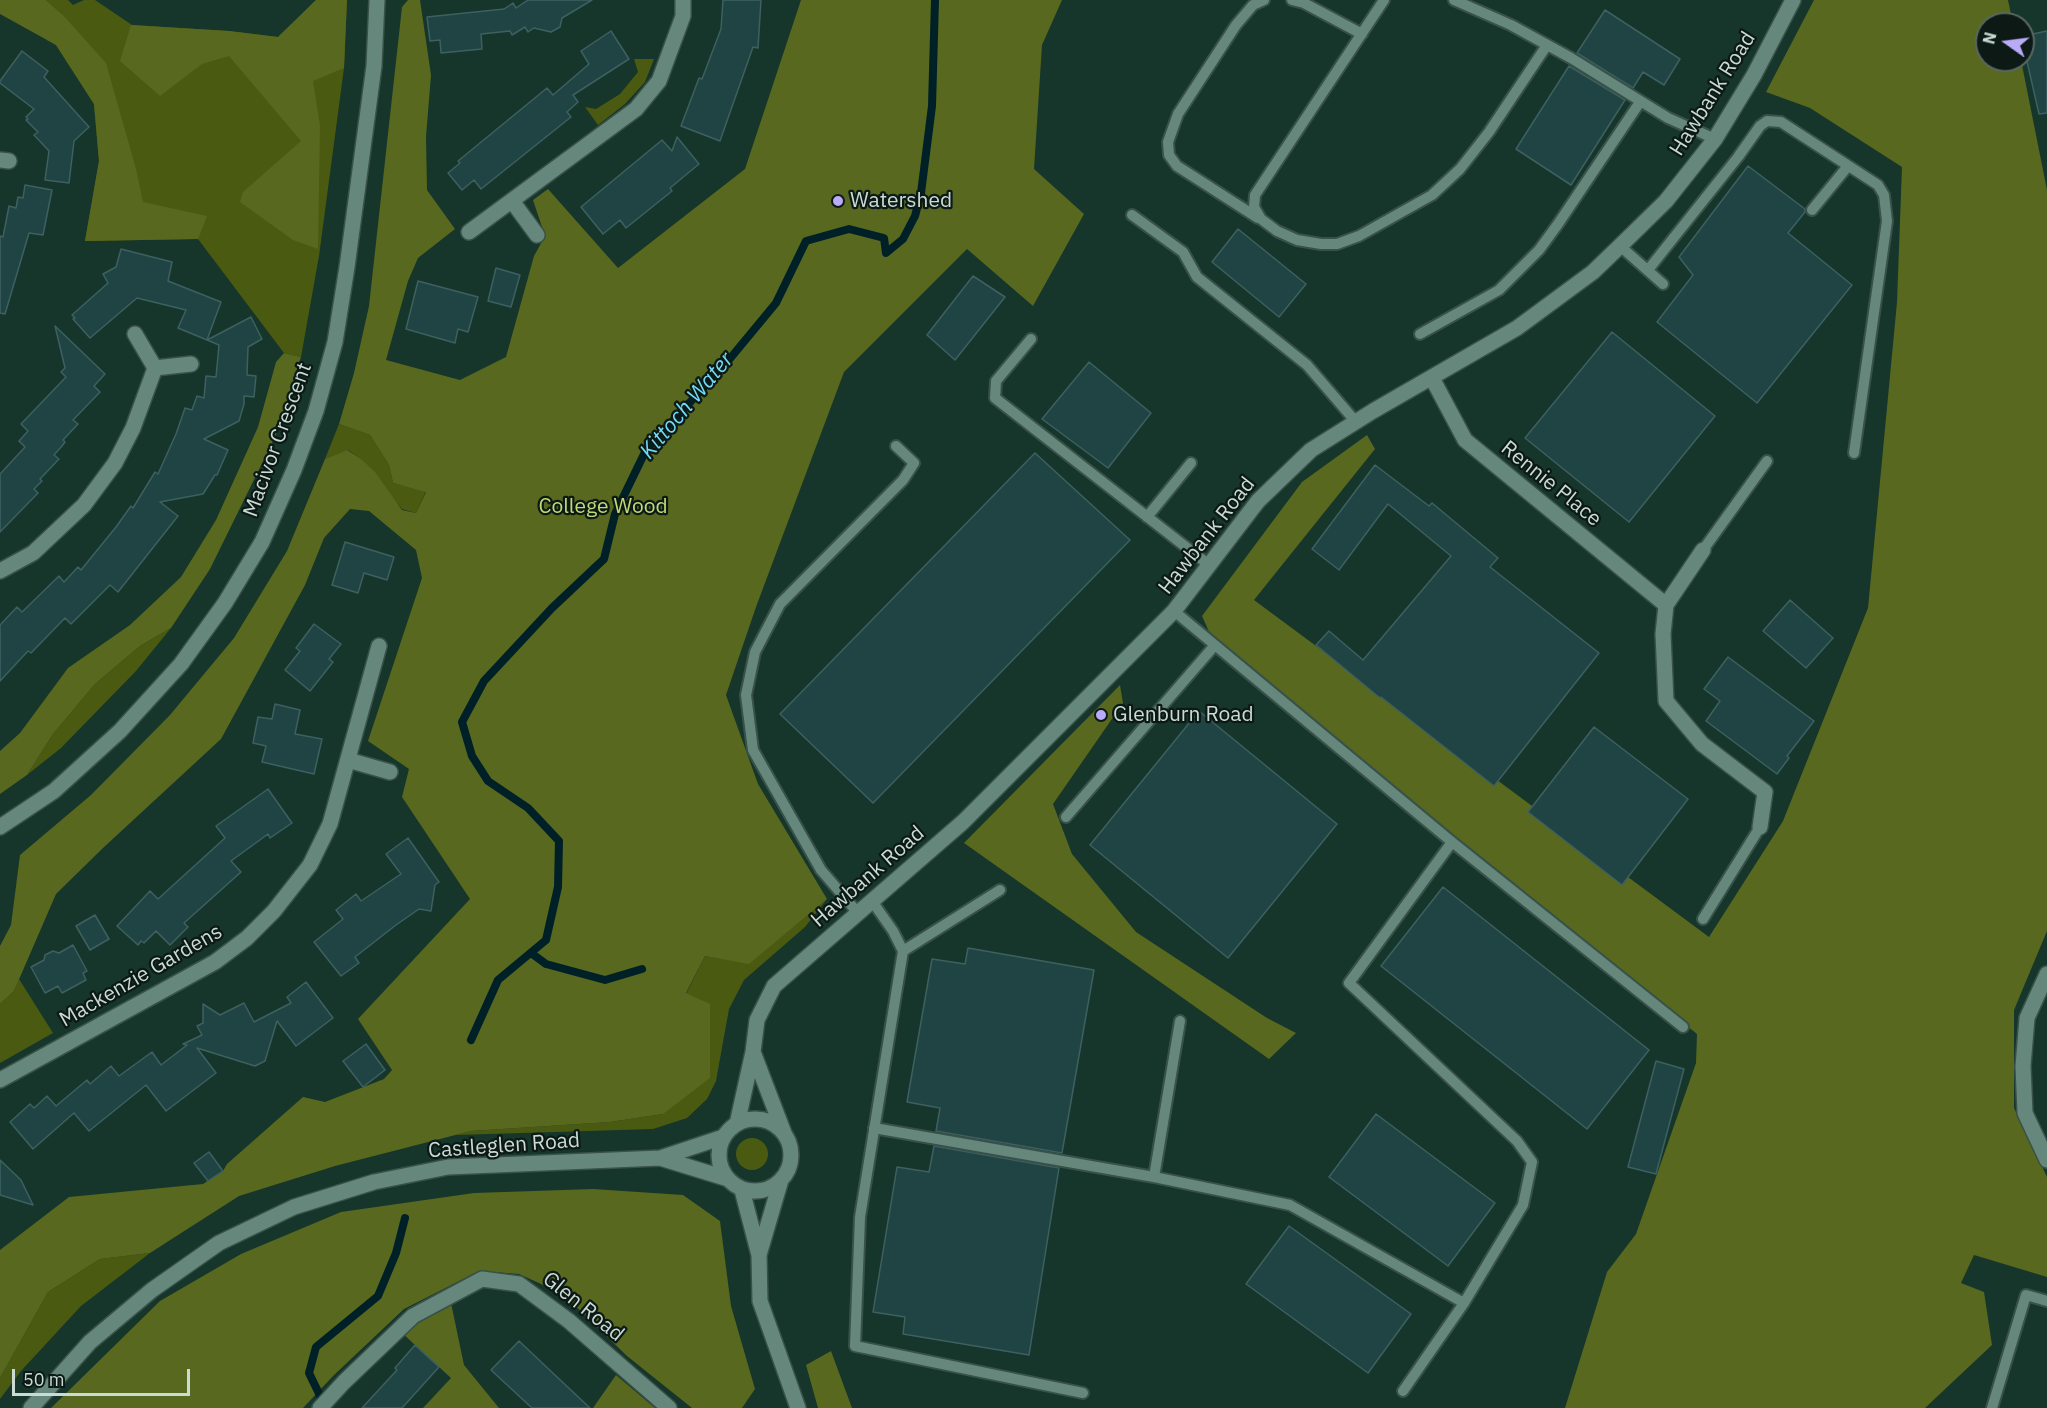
<!DOCTYPE html>
<html>
<head>
<meta charset="utf-8">
<style>
  body { margin:0 }
  #map { position:relative; width:2047px; height:1408px; overflow:hidden; background:#16352b; font-family:"IBM Plex Sans",sans-serif }
  canvas { display:block }
  .north { position:absolute; left:1975px; top:12px; width:60px; height:60px; box-sizing:border-box; background:#0c1915; border:2px solid #586761; border-radius:50%; rotate:284deg; font-size:16px; font-weight:700; line-height:24px; text-align:center; color:#c9dbd4 }
  .north::after { content:''; display:block; margin:auto; width:21px; height:27px; background:#b9abf7; clip-path:polygon(50% 0,100% 100%,50% 72%,0 100%) }
  .scale { position:absolute; left:12px; top:1369px; width:178px; height:27px; box-sizing:border-box; border:3px solid #c9dbd4; border-top:0; padding-left:8px; font-size:18px; line-height:21px; white-space:nowrap; color:#c9dbd4; -webkit-text-stroke:4px #0c1915; paint-order:stroke }
</style>
</head>
<body>
<div id="map">
<canvas width="2047" height="1408"></canvas>
<div class="north">N</div>
<div class="scale">50 m</div>
</div>
<script>
const g = document.querySelector('canvas').getContext('2d');
g.lineJoin = 'round';
function fill(path, color) {
  g.fillStyle = color;
  g.fill(path, 'evenodd');
}
function poly(rows) {
  const path = new Path2D();
  for (const r of rows) {
    if (r.length === 3) {
      path.moveTo(r[0] + r[2], r[1]);
      path.arc(r[0], r[1], r[2], 0, 2 * Math.PI);
      continue;
    }
    path.moveTo(r[0], r[1]);
    for (let i = 2; i < r.length; i += 2) path.lineTo(r[i], r[i + 1]);
  }
  return path;
}
function strokePath(path, color, width, dash) {
  g.strokeStyle = color;
  g.lineWidth = width;
  g.lineCap = dash ? 'butt' : 'round';
  g.setLineDash(dash || []);
  g.stroke(path);
}
function label(font, color, halo, rows, align = 'center') {
  g.font = font + ' "IBM Plex Sans",sans-serif';
  g.lineWidth = 4.5;
  g.setLineDash([]);
  g.textBaseline = 'middle';
  g.strokeStyle = halo;
  g.fillStyle = color;
  for (const [text, x, y, turn = 0] of rows) {
    g.save();
    g.translate(x, y);
    g.rotate((+turn || 0) * Math.PI / 180);
    g.textAlign = isNaN(turn) ? turn : align;
    if (halo) g.strokeText(text, 0, 0);
    g.fillText(text, 0, 0);
    g.restore();
  }
}
const green = poly([
  [46,0,68,0,73,5,84,0,95,0,132,25,229,31,278,37,316,0,347,0,344,68,319,256,301,357,284,353,198,239,85,241,99,161,94,104,56,45,47,40,62,14],
  [634,59,654,59,645,82,625,104,598,125,585,107,596,109,620,94,638,72],
  [339,424,370,435,389,465,393,483,426,491,416,513,402,509,360,458,348,450,325,459],
  [171,628,136,671,61,748,27,775,53,734,95,684,140,646],
  [827,899,805,927,744,980,729,1009,716,1081,707,1099,687,1118,653,1129,456,1135,471,1131,610,1122,663,1114,686,994,705,956,749,963],
  [19,979,53,1033,0,1063,0,1004,14,991],
  [752,1154,16],
  [150,1253,81,1306,21,1371,0,1399,0,1378,48,1292,100,1259]
]);
const forest = poly([
  [0,0,46,0,62,14,106,63,136,169,143,202,207,216,198,239,85,241,99,161,94,104,56,45,0,14],
  [316,0,347,0,344,68,313,81,320,126,318,249,293,240,240,202,243,192,301,141,229,56,202,64,160,96,120,61,131,25,229,31,278,37],
  [408,0,420,0,431,75,426,137,427,190,455,229,418,258,408,281,386,360,460,380,506,357,534,256,545,236,533,200,548,189,618,268,745,169,801,0,1062,0,1042,45,1034,169,1084,214,1033,306,967,249,844,372,756,607,726,695,758,784,827,899,749,964,705,956,686,993,710,1004,710,1078,663,1114,610,1122,471,1131,335,1166,239,1196,150,1253,100,1259,48,1292,0,1378,0,1250,69,1197,203,1184,223,1171,227,1164,303,1097,325,1102,384,1079,392,1070,358,1019,470,899,402,797,409,769,368,741,422,578,416,550,369,511,350,509,324,538,305,585,221,739,103,848,56,894,14,991,0,1004,0,946,11,925,20,855,91,795,170,715,234,638,287,551,325,459,347,450,360,458,375,472,402,510,416,513,426,492,393,483,389,465,370,435,339,424,354,373,369,306,402,7],
  [1814,0,2008,0,2013,24,1987,24,1987,60,2021,60,2047,190,2047,931,2014,1010,2014,1108,2047,1177,2047,1277,1974,1255,1961,1283,1984,1292,1992,1345,1925,1408,1565,1408,1607,1272,1636,1234,1696,1063,1697,1034,1215,645,1202,616,1302,482,1367,435,1375,449,1254,600,1709,937,1783,821,1868,608,1897,302,1902,167,1810,108,1766,92],
  [284,353,301,357,275,437,210,569,171,628,140,646,95,684,53,734,27,775,0,794,0,751,20,733,68,668,130,625,181,577,216,520,258,427,276,362],
  [1120,685,1123,703,1053,804,1072,854,1136,932,1267,1018,1296,1033,1269,1059,964,843],
  [593,1189,683,1195,720,1221,731,1306,755,1389,742,1408,692,1408,627,1356,563,1294,519,1274,479,1271,404,1309,334,1375,303,1408,51,1408,160,1301,241,1254,341,1212,474,1193],
  [451,1303,464,1365,499,1408,423,1408,451,1378,402,1333],
  [831,1351,852,1408,818,1408,806,1365],
  [616,1375,655,1408,593,1408]
]);
const stream = poly([
  [531,953,546,964,605,980,642,969],
  [471,1040,498,980,546,940,558,887,559,841,528,808,488,781,472,756,462,722,484,681,552,608,604,559,615,514,646,450,728,361,776,303,806,241,849,229,884,238,886,253,903,239,915,216,921,193,932,106,935,0],
  [325,1406,309,1373,316,1347,378,1296,396,1253,405,1218]
]);
const building = poly([
  [528,0,592,0,562,18,560,27,551,32,534,28,528,32,525,27,512,35,510,31,481,34,482,49,441,53,440,40,430,41,427,17,504,9,513,3,516,8,528,0],
  [723,0,761,0,758,48,753,47,720,141,681,126,699,78,702,79,721,29,723,0],
  [1605,10,1680,59,1664,85,1643,72,1633,88,1577,53,1605,10],
  [611,31,629,59,573,95,578,102,567,112,571,117,481,189,474,180,462,190,448,173,460,163,458,161,547,88,553,95,589,64,581,51,611,31],
  [2047,31,2047,113,2039,114,2023,44,2023,36,2047,31],
  [22,51,48,71,44,77,89,127,74,141,69,183,45,180,49,151,34,135,38,132,26,120,28,119,26,117,34,109,0,83,0,81,22,51],
  [1569,66,1625,100,1571,185,1516,149,1569,66],
  [677,137,699,164,670,188,672,191,626,228,620,220,603,234,581,207,662,140,672,151,677,137],
  [1748,166,1805,209,1805,212,1788,233,1852,285,1757,403,1657,322,1693,275,1679,257,1748,166],
  [25,185,52,190,43,235,29,233,5,314,0,313,0,236,3,237,9,206,16,208,18,197,23,198,25,185],
  [1238,229,1306,284,1279,317,1212,262,1238,229],
  [121,249,172,262,168,281,221,302,207,340,178,328,186,310,137,298,90,338,73,319,75,318,72,315,108,283,103,274,116,267,121,249],
  [496,268,520,275,511,307,488,301,496,268],
  [973,276,1005,297,955,360,927,335,973,276],
  [418,281,478,297,468,332,458,329,455,343,406,329,418,281],
  [251,317,262,339,248,347,247,375,256,376,254,397,244,396,244,404,239,421,204,439,228,450,217,475,215,475,203,494,160,502,178,516,118,592,110,585,71,624,65,618,31,653,28,651,0,681,0,625,17,607,22,612,59,576,64,582,78,567,81,570,116,527,131,506,133,508,155,472,158,474,176,434,185,408,192,410,197,396,204,398,206,376,216,377,219,345,207,340,251,317],
  [55,326,105,374,94,386,100,392,73,420,78,424,63,440,65,442,62,446,54,455,59,459,40,479,42,481,34,489,38,493,0,532,0,474,25,447,19,441,28,431,21,424,66,377,61,372,65,368,55,326],
  [1612,332,1715,416,1629,522,1525,438,1612,332],
  [1089,362,1151,413,1108,468,1042,419,1089,362],
  [1035,453,1130,540,873,803,780,714,1035,453],
  [1375,465,1429,506,1432,503,1498,558,1490,567,1599,653,1494,786,1381,697,1380,698,1316,645,1329,631,1363,660,1451,556,1388,504,1339,570,1312,549,1375,465],
  [345,542,394,557,387,580,364,573,358,593,332,585,345,542],
  [1790,600,1833,638,1806,668,1763,631,1790,600],
  [314,624,341,644,329,659,333,662,310,691,285,670,300,651,296,648,314,624],
  [1728,657,1814,721,1787,756,1789,758,1777,774,1706,721,1720,701,1704,689,1728,657],
  [275,704,300,710,295,734,322,739,314,774,262,762,266,746,253,743,258,717,272,719,275,704],
  [1199,711,1337,824,1228,958,1090,845,1199,711],
  [1594,727,1688,799,1622,885,1528,812,1594,727],
  [268,789,292,823,270,838,268,834,231,861,241,872,184,923,188,927,170,945,156,931,144,943,141,941,138,945,117,926,150,891,158,899,225,838,216,826,268,789],
  [408,838,439,882,435,885,431,911,419,909,396,925,355,957,359,963,341,976,314,942,343,919,336,910,356,894,361,901,401,874,386,854,408,838],
  [1443,887,1649,1050,1587,1129,1381,966,1443,887],
  [95,915,109,939,90,950,76,926,95,915],
  [73,945,87,971,83,973,86,980,62,993,58,986,45,993,31,967,44,960,45,955,53,951,59,953,73,945],
  [968,948,1094,970,1062,1153,936,1131,940,1108,907,1102,932,959,965,964,968,948],
  [306,982,333,1018,296,1046,277,1021,265,1061,255,1066,197,1048,216,1073,166,1111,146,1085,89,1131,74,1113,33,1149,10,1122,30,1104,34,1108,47,1096,56,1106,87,1080,90,1084,111,1066,119,1076,152,1052,161,1065,187,1045,183,1044,202,1035,197,1026,203,1023,203,1004,220,1015,244,1003,254,1022,291,1003,287,997,306,982],
  [366,1044,385,1070,363,1087,343,1061,366,1044],
  [1656,1061,1684,1069,1656,1174,1628,1167,1656,1061],
  [1376,1114,1495,1203,1448,1266,1329,1177,1376,1114],
  [934,1146,1059,1168,1029,1355,903,1334,905,1317,873,1312,897,1167,929,1172,934,1146],
  [209,1152,223,1171,208,1181,194,1163,209,1152],
  [0,1160,21,1180,33,1205,0,1195,0,1160],
  [1289,1226,1411,1314,1368,1373,1246,1284,1289,1226],
  [519,1341,556,1376,590,1408,532,1408,491,1370,519,1341],
  [415,1345,439,1367,402,1408,362,1408,397,1370,395,1368,415,1345]
]);
const lane = poly([
  [1292,0,1304,3,1362,34],
  [1384,0,1255,195,1254,207,1261,219,1277,231,1297,240,1321,244,1337,244,1359,236,1432,195,1460,169,1489,132,1547,45],
  [1454,0,1511,25,1571,58,1668,118,1715,139],
  [1812,210,1848,166],
  [1132,215,1183,252,1197,277,1307,365,1356,422],
  [1258,218,1177,166,1169,155,1168,142,1178,114,1236,25,1253,5,1264,0],
  [1620,246,1663,284],
  [1648,270,1738,157,1760,126,1767,121,1781,122,1878,185,1884,195,1887,221,1854,453],
  [1420,334,1499,290,1539,250,1558,224,1640,102],
  [1031,339,996,381,995,398,1209,565],
  [1147,517,1191,463],
  [1703,550,1767,461],
  [1174,611,1452,842,1683,1027],
  [1066,817,1215,645],
  [1000,890,903,951,860,1217,855,1346,1083,1393],
  [872,901,893,931,903,951],
  [858,913,821,870,753,750,746,695,755,652,780,604,903,480,914,463,896,446],
  [1703,919,1760,827],
  [874,1128,1154,1177,1290,1205,1464,1303],
  [1154,1177,1180,1021],
  [1403,1391,1464,1303,1523,1205,1532,1162,1517,1141,1349,983,1452,842],
  [1992,1408,2026,1295,2047,1301]
]);
const street = poly([
  [0,160,9,161],
  [512,201,537,235],
  [469,232,636,109,659,81,683,16,683,0],
  [135,334,155,368],
  [155,368,191,364],
  [1432,378,1465,440,1666,605,1663,634,1666,701,1702,744,1765,792,1760,827],
  [0,571,33,553,84,505,115,463,133,428,155,368],
  [1666,605,1703,550],
  [348,760,390,772],
  [2047,974,2027,1018,2023,1066,2025,1113,2047,1160],
  [0,1080,215,962,247,938,274,911,310,865,330,824,379,646],
  [320,1408,344,1382,413,1316,482,1279,519,1284,569,1321,669,1408]
]);
const secondary = poly([
  [0,827,54,791,120,731,181,664,225,603,262,542,294,470,316,411,335,342,347,267,374,66,377,0],
  [753,1052,784,1133],
  [755,1155,36],
  [737,1124,753,1052,757,1020,774,986,963,822,1174,611,1258,501,1311,450,1373,411,1517,328,1593,272,1620,246,1666,201,1715,139,1754,75,1793,0],
  [660,1158,725,1178],
  [742,1190,759,1255,760,1301,798,1408],
  [759,1255,781,1180],
  [31,1408,90,1342,152,1290,219,1243,294,1207,374,1182,448,1167,660,1158,723,1137]
]);
const markers = [
  [838,201,6,"#b9abf7"],
  [1101,715,6,"#b9abf7"]
];
const streetNames = [
  ["Hawbank Road",1713,94,-58],
  ["Macivor Crescent",278,440,-70],
  ["Rennie Place",1551,484,39],
  ["Hawbank Road",1207,536,-52],
  ["Hawbank Road",868,877,-41],
  ["Mackenzie Gardens",141,976,-30],
  ["Castleglen Road",504,1146,-4],
  ["Glen Road",583,1307,39]
];
const poiNames = [
  ["Watershed",850,201],
  ["Glenburn Road",1113,715]
];
const parkNames = [
  ["College Wood",603,507]
];
const waterNames = [
  ["Kittoch Water",687,406,-50]
];
fill(green, '#4b5a11');
fill(forest, '#58681e');
strokePath(stream, '#002028', 8);
fill(building, '#204444');
strokePath(building, '#3d6160', 1.5);
strokePath(lane, '#385149', 14);
strokePath(street, '#385149', 18);
strokePath(secondary, '#385149', 18);
strokePath(lane, '#66877b', 10);
strokePath(street, '#66877b', 15);
strokePath(secondary, '#66877b', 15);
for (const [x, y, r, color] of markers) {
  const dot = new Path2D();
  dot.arc(x, y, r, 0, 2 * Math.PI);
  g.fillStyle = color;
  g.fill(dot);
  strokePath(dot, '#0c1915', 2);
}
label('21px', '#c9dbd4', '#0c1915', streetNames);
label('21px', '#c9dbd4', '#0c1915', poiNames, 'left');
label('21px', '#c0da76', '#0c1915', parkNames);
label('italic 22px', '#72d9f7', '#0c1915', waterNames);
</script>
</body>
</html>
